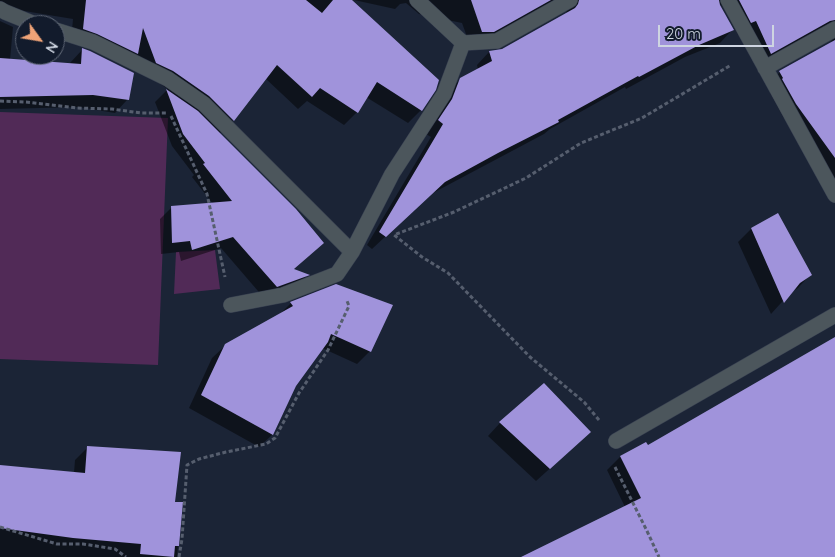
<!DOCTYPE html>
<html>
<head>
<meta charset="utf-8">
<style>
  body { margin:0 }
  #map { position:relative; width:835px; height:557px; overflow:hidden; background:#1b2436; font-family:Quicksand,sans-serif }
  canvas { display:block }
  .north { position:absolute; left:15px; top:15px; width:50px; height:50px; box-sizing:border-box; background:#121b2c; border:1px solid #5d6574; border-radius:50%; rotate:122deg; font-size:14px; font-weight:700; line-height:20px; text-align:center; color:#ced5e1 }
  .north::after { content:''; display:block; margin:auto; width:18px; height:22px; background:#efa377; clip-path:polygon(50% 0,100% 100%,50% 72%,0 100%) }
  .scale { position:absolute; left:658px; top:25px; width:116px; height:22px; box-sizing:border-box; border:2px solid #ced5e1; border-top:0; padding-left:6px; font-size:15px; line-height:18px; white-space:nowrap; color:#ced5e1; -webkit-text-stroke:4px #121b2c; paint-order:stroke }
</style>
</head>
<body>
<div id="map">
<canvas width="835" height="557"></canvas>
<div class="north">N</div>
<div class="scale">20 m</div>
</div>
<script>
const g = document.querySelector('canvas').getContext('2d');
g.lineJoin = 'round';
function fill(path, color) {
  g.fillStyle = color;
  g.fill(path, 'evenodd');
}
function poly(rows) {
  const path = new Path2D();
  for (const r of rows) {
    path.moveTo(r[0], r[1]);
    for (let i = 2; i < r.length; i += 2) path.lineTo(r[i], r[i + 1]);
  }
  return path;
}
function strokePath(path, color, width, dash) {
  g.strokeStyle = color;
  g.lineWidth = width;
  g.lineCap = dash ? 'butt' : 'round';
  g.setLineDash(dash || []);
  g.stroke(path);
}
const green = poly([
  [0,112,168,118,158,365,0,359],
  [215,250,220,289,174,294,176,252]
]);
const shadow = poly([
  [0,0,351,0,421,110,408,123,366,97,357,112,344,125,307,101,298,109,265,78,233,120,219,134,323,243,293,270,307,275,296,286,264,298,221,248,181,261,179,252,161,254,160,219,172,207,213,204,192,177,194,175,172,146,155,102,168,89,160,84,144,75,136,54,124,66,84,46,71,42,73,19,12,9,0,18],
  [354,0,835,0,835,189,783,117,770,93,771,92,767,85,780,72,832,43,831,38,758,66,742,33,738,35,724,8,719,3,732,30,720,43,685,57,626,89,625,87,550,129,544,134,431,194,372,249,367,245,431,137,426,134,447,92,461,79,478,70,477,65,489,52,502,50,567,14,566,9,480,44,470,45,462,23,419,14,406,3,400,4,395,9],
  [0,21,13,27,10,60,69,65,70,63,82,50,127,100,115,113,79,107,0,109],
  [777,214,810,275,798,288,791,292,771,314,738,242,751,229],
  [336,286,391,306,370,351,357,364,322,348,295,385,272,435,259,447,189,408,212,358,226,345,279,315,291,303],
  [835,340,835,557,542,557,625,507,607,470,620,457,648,447],
  [500,423,576,445,536,481,488,436],
  [88,447,174,503,181,503,177,557,0,557,0,466,74,473,75,460]
]);
const building = poly([
  [86,0,306,0,322,13,333,0,352,0,439,80,436,90,422,111,377,82,358,113,320,88,312,97,277,65,234,121,209,96,173,71,156,63,143,28,138,54,97,34,83,29],
  [471,0,551,0,494,32,482,32],
  [579,0,719,0,720,5,734,30,699,45,639,77,638,76,558,120,559,122,498,153,445,182,386,237,379,232,443,124,438,120,452,99,460,78,492,61,489,51,502,49,575,8,578,4],
  [739,0,835,0,835,20,830,21,771,54,756,21,751,23],
  [835,40,835,158,796,104,782,79,783,78,779,71],
  [82,48,90,51,134,73,129,100,93,95,0,97,0,58,81,64],
  [166,89,198,111,296,209,324,243,294,269,310,275,277,287,233,237,192,250,190,241,172,243,171,206,232,201,203,164,205,163,183,134],
  [778,213,812,275,800,283,784,303,751,228],
  [336,284,393,305,371,352,331,334,328,342,296,386,273,435,201,395,225,344,293,306,290,302],
  [835,337,835,557,521,557,641,498,620,456,646,442,648,445],
  [544,383,591,432,550,469,499,422],
  [87,446,181,452,175,502,183,502,179,546,175,546,174,557,140,554,141,544,73,538,0,528,0,465,85,473]
]);
const path = poly([
  [0,101,26,102,77,108,112,109,141,113,167,113],
  [171,116,207,194,225,277],
  [599,420,584,402,530,357,448,273,422,257,394,235,454,212,526,178,581,143,642,118,731,65],
  [615,467,647,531,659,557],
  [0,527,57,544,83,544,115,549,126,557],
  [179,557,182,539,187,465,199,459,226,452,266,444,275,438,299,393,328,350,349,306,347,301]
]);
const minor = poly([
  [417,0,463,43,497,41,570,0],
  [728,0,835,195],
  [0,9,5,12,37,25],
  [55,30,93,42,168,79,204,104,352,252],
  [765,68,835,29],
  [231,305,283,295,337,274,352,252,392,174,444,94,463,43],
  [616,441,835,315]
]);
fill(green, '#512a57');
fill(shadow, '#0007');
fill(building, '#a093db');
strokePath(minor, '#384051', 16);
strokePath(path, '#565e6e', 3, [4, 2.5]);
strokePath(minor, '#4c565c', 15);
</script>
</body>
</html>
